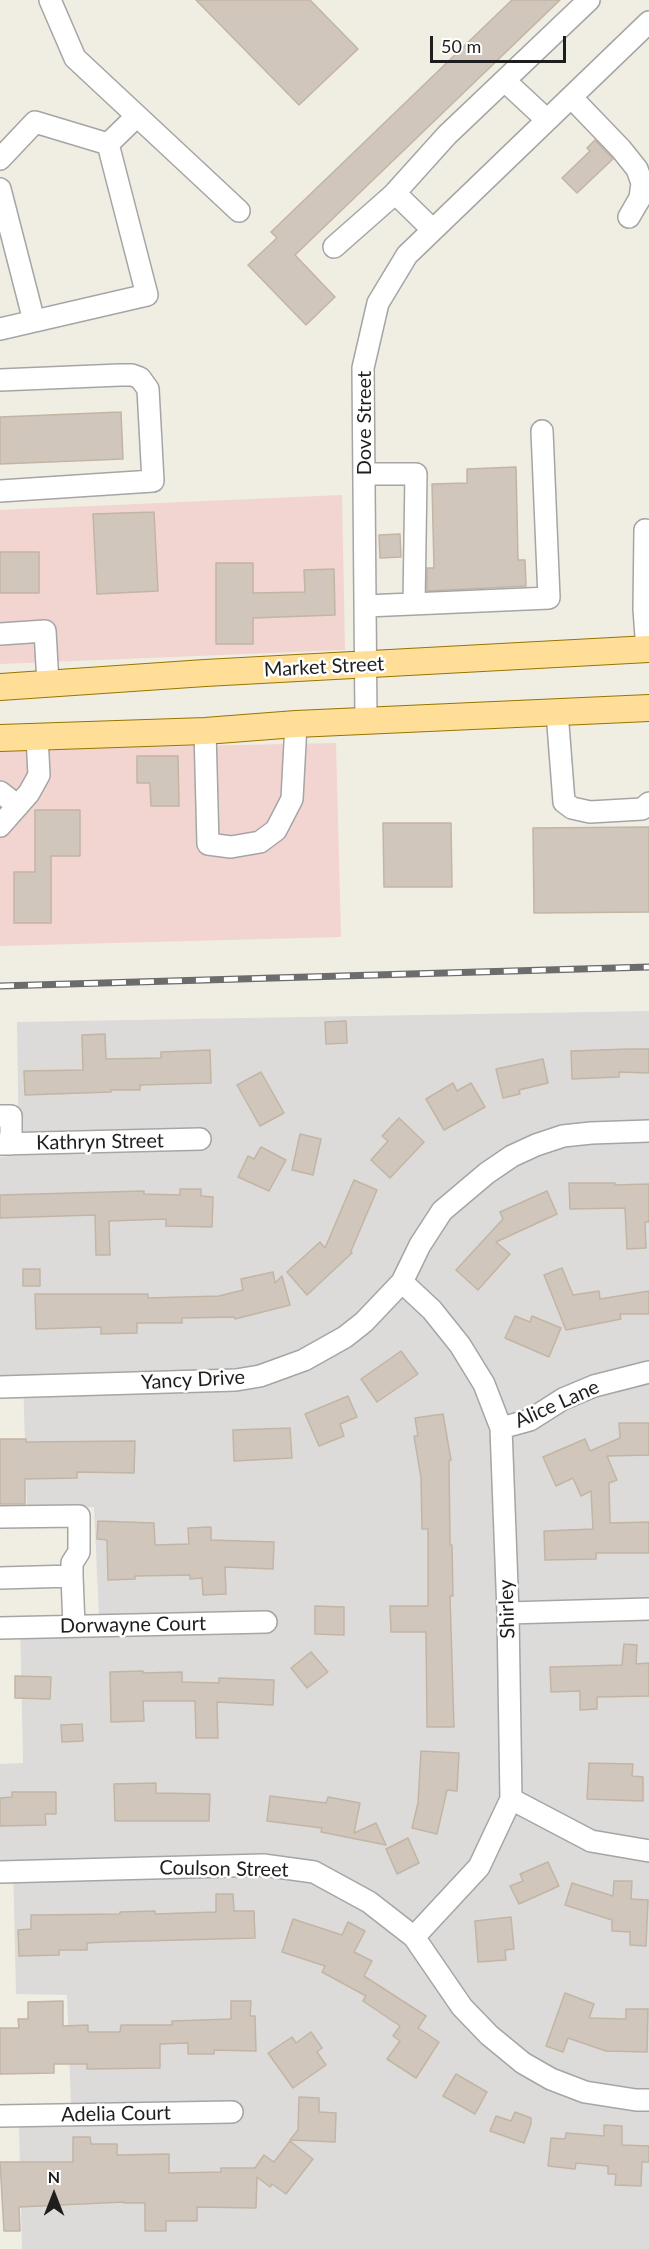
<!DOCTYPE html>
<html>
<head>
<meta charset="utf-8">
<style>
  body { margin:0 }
  #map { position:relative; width:649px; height:2249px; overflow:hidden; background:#f0ede3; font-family:Lato,sans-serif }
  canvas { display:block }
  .north { position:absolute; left:24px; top:2165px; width:60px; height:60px; -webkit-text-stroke:4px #fff; paint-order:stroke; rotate:0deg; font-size:16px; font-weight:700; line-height:24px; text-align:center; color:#1e1e1e }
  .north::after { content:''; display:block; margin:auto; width:21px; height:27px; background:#1e1e1e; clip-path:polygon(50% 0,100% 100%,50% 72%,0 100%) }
  .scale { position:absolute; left:430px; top:36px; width:136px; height:27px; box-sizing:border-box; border:3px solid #1e1e1e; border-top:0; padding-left:8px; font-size:18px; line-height:21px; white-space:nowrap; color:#1e1e1e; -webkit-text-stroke:4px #fff; paint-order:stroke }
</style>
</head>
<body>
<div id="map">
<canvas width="649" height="2249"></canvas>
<div class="north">N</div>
<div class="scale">50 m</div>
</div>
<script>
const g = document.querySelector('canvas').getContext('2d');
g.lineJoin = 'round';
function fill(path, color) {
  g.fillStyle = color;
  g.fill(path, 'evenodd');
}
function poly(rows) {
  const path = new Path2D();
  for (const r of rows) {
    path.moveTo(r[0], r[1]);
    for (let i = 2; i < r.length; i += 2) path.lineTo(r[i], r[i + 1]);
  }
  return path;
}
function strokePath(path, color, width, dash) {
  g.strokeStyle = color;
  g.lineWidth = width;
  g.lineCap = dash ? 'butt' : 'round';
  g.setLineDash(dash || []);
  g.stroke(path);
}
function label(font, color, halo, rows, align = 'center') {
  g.font = font + ' Lato,sans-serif';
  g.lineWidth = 5;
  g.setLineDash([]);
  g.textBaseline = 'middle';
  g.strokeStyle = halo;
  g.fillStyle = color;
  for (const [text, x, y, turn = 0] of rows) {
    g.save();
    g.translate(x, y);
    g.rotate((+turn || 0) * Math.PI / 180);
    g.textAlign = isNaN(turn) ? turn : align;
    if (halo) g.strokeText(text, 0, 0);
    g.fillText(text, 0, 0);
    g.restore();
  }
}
const residential = poly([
  [649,1011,649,2249,22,2249,19,2128,71,2105,67,1995,16,1994,13,1863,0,1863,0,1764,23,1763,20,1619,99,1617,94,1507,27,1509,23,1376,0,1376,0,1157,19,1155,17,1022]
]);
const commercial = poly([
  [342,495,345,650,0,664,0,510],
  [336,743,341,937,0,946,0,750]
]);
const building = poly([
  [196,0,310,0,358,49,299,105,196,0],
  [512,0,560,0,295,255,335,297,306,325,248,265,277,238,271,232,512,0],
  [595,140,613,159,577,193,562,178,590,151,587,148,595,140],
  [121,412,123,459,0,464,0,417,121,412],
  [516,467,518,560,525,560,526,586,427,591,427,568,434,568,432,484,467,483,467,469,516,467],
  [154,512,158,591,97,594,93,514,154,512],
  [400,534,401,557,380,558,379,535,400,534],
  [0,552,39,552,39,593,0,593,0,552],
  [216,563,253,563,253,593,305,592,304,570,334,569,335,615,253,618,253,644,216,644,216,563],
  [137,756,178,756,179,806,151,806,150,783,137,783,137,756],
  [35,810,80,810,80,856,51,856,51,923,14,923,14,872,35,872,35,810],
  [383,823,451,823,452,887,384,887,383,823],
  [649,827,649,912,534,913,533,828,649,827],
  [346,1021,347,1043,326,1044,325,1022,346,1021],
  [105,1034,106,1059,161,1058,161,1052,210,1050,211,1083,140,1085,140,1090,111,1090,111,1092,25,1095,24,1071,83,1070,82,1035,105,1034],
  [628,1049,649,1049,649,1073,619,1072,619,1077,572,1079,571,1051,628,1049],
  [543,1059,548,1083,519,1090,520,1094,503,1098,496,1069,543,1059],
  [261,1072,284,1113,260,1126,237,1085,261,1072],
  [453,1083,457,1091,471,1083,485,1107,444,1130,426,1099,453,1083],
  [399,1118,424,1142,390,1178,371,1160,388,1141,382,1136,399,1118],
  [300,1134,321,1139,313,1175,292,1170,300,1134],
  [261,1147,286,1160,269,1191,238,1177,248,1156,254,1159,261,1147],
  [354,1180,377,1190,351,1251,352,1253,307,1295,287,1272,320,1242,325,1248,354,1180],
  [569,1183,615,1183,615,1185,649,1184,649,1222,645,1222,646,1248,627,1249,625,1208,570,1209,569,1183],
  [180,1189,201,1189,201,1196,213,1197,212,1227,166,1226,166,1219,109,1221,110,1255,96,1255,95,1215,0,1218,0,1195,144,1191,144,1194,180,1195,180,1189],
  [547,1191,557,1214,496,1242,510,1254,478,1290,456,1270,503,1219,500,1212,547,1191],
  [562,1268,573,1295,599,1291,600,1299,649,1291,649,1314,620,1314,621,1319,566,1330,544,1275,562,1268],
  [23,1269,40,1269,40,1286,23,1286,23,1269],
  [273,1272,275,1283,282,1276,290,1305,235,1319,234,1317,182,1318,182,1323,137,1323,137,1333,101,1334,101,1327,36,1329,35,1294,148,1294,148,1298,219,1296,243,1290,241,1279,273,1272],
  [515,1316,530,1322,532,1316,561,1328,549,1357,505,1338,515,1316],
  [401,1351,418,1374,377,1402,361,1379,401,1351],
  [348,1396,357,1417,340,1424,344,1436,319,1446,305,1414,348,1396],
  [443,1414,451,1460,449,1461,450,1545,452,1545,453,1596,450,1596,454,1727,427,1727,426,1632,391,1632,390,1606,428,1606,428,1529,422,1529,421,1478,414,1436,418,1436,415,1418,443,1414],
  [619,1423,649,1423,649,1455,607,1456,617,1480,609,1483,610,1523,649,1522,649,1553,596,1553,596,1559,545,1560,544,1531,593,1529,591,1491,581,1496,573,1478,556,1486,543,1457,585,1439,590,1451,620,1438,619,1423],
  [290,1428,292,1458,234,1461,233,1430,290,1428],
  [0,1439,26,1439,26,1442,135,1441,134,1473,77,1472,77,1478,25,1479,25,1504,0,1504,0,1439],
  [98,1521,154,1523,155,1545,189,1544,188,1528,211,1527,211,1540,274,1542,273,1569,225,1567,226,1594,203,1595,202,1578,190,1579,190,1575,135,1576,135,1579,108,1580,107,1540,97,1539,98,1521],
  [315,1606,344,1607,344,1635,315,1634,315,1606],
  [624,1644,637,1645,636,1664,649,1663,649,1696,597,1697,597,1709,580,1710,580,1691,551,1692,550,1667,622,1665,624,1644],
  [311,1652,328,1672,307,1688,291,1668,311,1652],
  [143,1671,143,1673,182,1672,182,1682,219,1683,219,1678,274,1680,273,1705,217,1702,218,1738,196,1738,195,1701,143,1701,144,1721,111,1722,110,1672,143,1671],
  [15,1676,51,1677,50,1699,15,1698,15,1676],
  [82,1724,83,1741,62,1742,61,1725,82,1724],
  [421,1751,459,1753,457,1791,447,1790,437,1834,412,1828,418,1803,421,1751],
  [589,1763,633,1764,632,1776,643,1777,643,1801,587,1799,589,1763],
  [156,1783,156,1793,210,1794,209,1821,115,1821,114,1784,156,1783],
  [12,1792,56,1792,56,1814,45,1814,46,1825,0,1826,0,1798,12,1797,12,1792],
  [270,1796,326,1803,328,1797,360,1803,354,1833,376,1823,386,1845,321,1832,322,1828,267,1821,270,1796],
  [408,1838,419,1863,397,1874,386,1849,408,1838],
  [548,1862,559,1886,519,1904,510,1886,523,1881,520,1874,548,1862],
  [614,1881,632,1881,631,1899,648,1900,646,1946,630,1945,630,1932,612,1931,612,1920,565,1905,572,1883,613,1896,614,1881],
  [216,1894,233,1894,234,1911,254,1911,255,1938,107,1942,87,1943,87,1950,59,1950,59,1955,19,1956,18,1930,31,1929,31,1915,120,1914,120,1912,155,1911,155,1914,216,1912,216,1894],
  [511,1917,514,1949,505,1950,506,1960,478,1962,475,1921,511,1917],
  [293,1919,342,1935,348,1922,365,1931,354,1952,372,1961,364,1976,426,2016,418,2028,439,2042,416,2078,387,2059,400,2041,393,2036,400,2026,363,2001,366,1996,322,1972,325,1966,282,1952,293,1919],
  [565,1993,594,2004,589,2018,626,2019,626,2009,648,2009,647,2052,606,2051,568,2038,563,2052,546,2046,565,1993],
  [63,2001,63,2026,88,2025,88,2032,120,2032,121,2025,172,2025,172,2021,231,2019,231,2001,251,2001,250,2016,255,2016,256,2051,214,2050,214,2054,188,2054,188,2043,160,2044,160,2068,87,2069,87,2064,54,2064,54,2073,0,2074,0,2028,19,2028,18,2019,28,2019,28,2002,63,2001],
  [311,2032,322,2048,317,2052,326,2065,293,2088,268,2053,292,2037,296,2043,311,2032],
  [456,2074,487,2092,475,2114,443,2096,456,2074],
  [299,2097,319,2098,319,2112,336,2113,335,2142,290,2140,298,2130,299,2097],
  [515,2112,531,2118,531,2124,524,2143,490,2131,496,2116,511,2121,515,2112],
  [604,2125,622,2126,622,2145,649,2146,649,2162,642,2162,641,2186,615,2185,616,2174,608,2174,608,2166,576,2163,575,2169,548,2166,551,2138,565,2139,566,2133,604,2136,604,2125],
  [73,2137,90,2137,91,2144,117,2144,117,2155,169,2154,169,2173,221,2172,221,2168,255,2168,264,2155,274,2162,290,2141,313,2159,286,2194,272,2184,270,2187,257,2177,256,2208,197,2207,197,2221,166,2221,166,2231,145,2231,145,2203,124,2203,124,2202,19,2207,20,2231,4,2231,0,2162,73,2162,73,2137]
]);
const minor = poly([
  [50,0,75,58,239,211],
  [505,81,547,120],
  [571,97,621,149,637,169,642,183,640,198,629,217],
  [0,159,35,122,108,144,137,116],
  [0,189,34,321],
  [395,193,433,230],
  [334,247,393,195,447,135,589,0],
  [0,329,147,295,108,144],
  [0,380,120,375,132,375,140,378,148,389,153,481,0,491],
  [364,474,416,474,414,604],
  [645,530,644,609,647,650],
  [366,606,549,598,542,431],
  [0,634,45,631,48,683],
  [557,712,564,802,572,808,590,812,642,809,649,803],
  [366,720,363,368,378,303,407,255,649,22],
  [205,731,208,844,231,847,260,842,276,830,292,799,296,724],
  [0,792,18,806],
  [0,826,29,793,39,775,37,736],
  [0,1116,11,1116,11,1144],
  [0,1144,200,1139],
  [402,1282,432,1310,460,1345,484,1384,501,1428,508,1613,511,1799,479,1867,414,1937],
  [0,1387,236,1380,260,1376,304,1360,345,1337,364,1322,402,1282,420,1245,442,1211,487,1173,512,1156,536,1145,563,1136,591,1133,649,1131],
  [501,1428,530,1420,563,1399,594,1386,649,1372],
  [0,1517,79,1516,79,1552,72,1563,72,1576],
  [0,1578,72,1576,74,1626],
  [508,1613,649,1609],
  [0,1628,266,1622],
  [511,1799,591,1841,649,1851],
  [0,1872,263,1865,314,1872,369,1902,414,1937,462,2007,489,2035,523,2063,551,2079,585,2092,636,2100,649,2100],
  [0,2116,232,2112]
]);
const major = poly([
  [0,687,205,673,649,649],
  [0,738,205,731,296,724,649,708]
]);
const rail = poly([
  [0,986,649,967]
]);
const streetNames = [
  ["Dove Street",365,423,-90],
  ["Market Street",324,667,-3],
  ["Kathryn Street",100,1142,-1],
  ["Yancy Drive",193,1380,-3],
  ["Alice Lane",557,1404,-24],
  ["Shirley",507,1609,-92],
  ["Dorwayne Court",133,1625,-1],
  ["Coulson Street",224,1869,1],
  ["Adelia Court",116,2114,-1]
];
fill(residential, '#dcdbda');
fill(commercial, '#f2d5d0');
fill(building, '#d0c6bb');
strokePath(building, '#c2b5a4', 1.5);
strokePath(minor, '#a5a5a5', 24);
strokePath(major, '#977500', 28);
strokePath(minor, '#fff', 21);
strokePath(major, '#ffde98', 26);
strokePath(rail, '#6c6c6c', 7);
strokePath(rail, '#fff', 4.5, [14]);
label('20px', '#1e1e1e', '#fff', streetNames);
</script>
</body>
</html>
